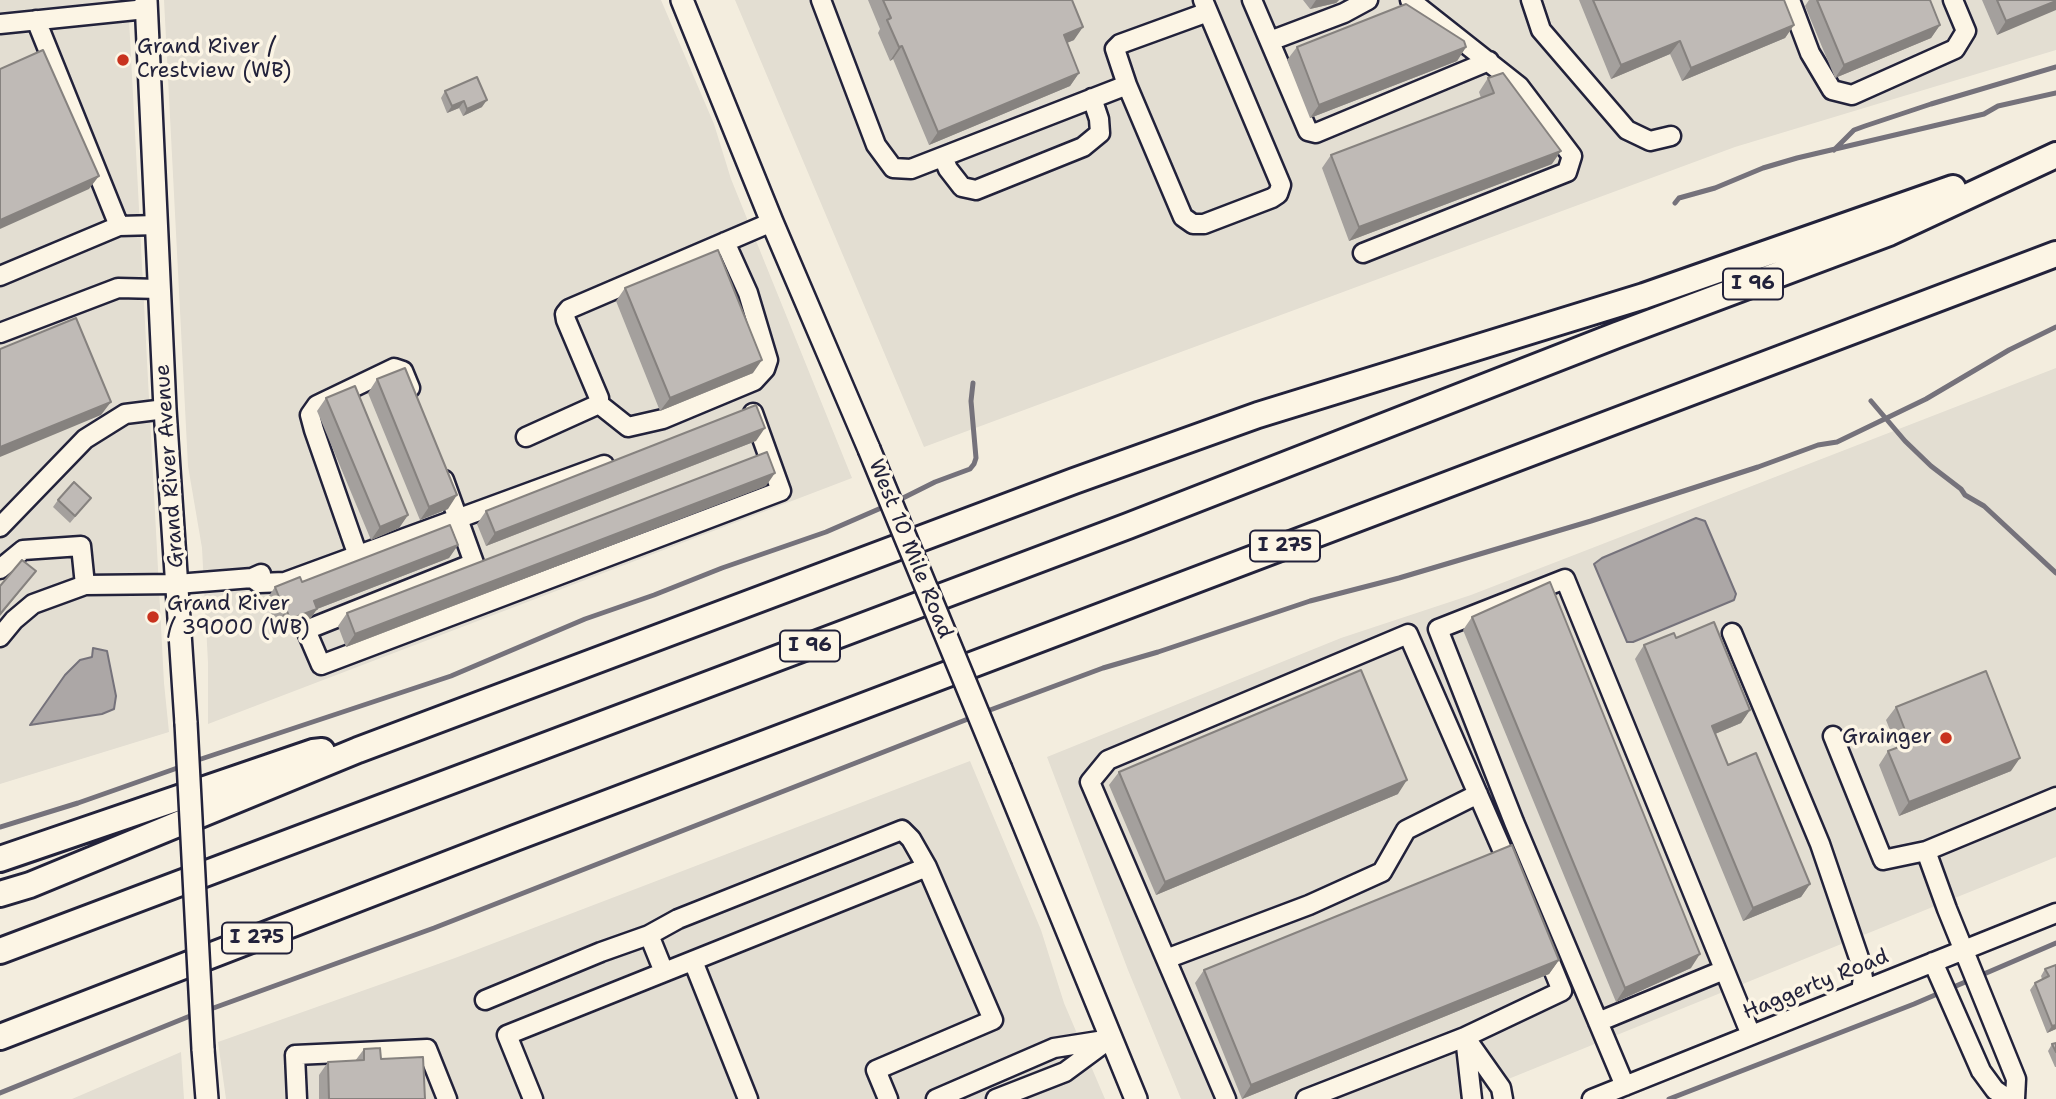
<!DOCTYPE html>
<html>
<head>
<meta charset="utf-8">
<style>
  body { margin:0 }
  canvas { display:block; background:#f3edde }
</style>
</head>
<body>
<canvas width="2056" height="1099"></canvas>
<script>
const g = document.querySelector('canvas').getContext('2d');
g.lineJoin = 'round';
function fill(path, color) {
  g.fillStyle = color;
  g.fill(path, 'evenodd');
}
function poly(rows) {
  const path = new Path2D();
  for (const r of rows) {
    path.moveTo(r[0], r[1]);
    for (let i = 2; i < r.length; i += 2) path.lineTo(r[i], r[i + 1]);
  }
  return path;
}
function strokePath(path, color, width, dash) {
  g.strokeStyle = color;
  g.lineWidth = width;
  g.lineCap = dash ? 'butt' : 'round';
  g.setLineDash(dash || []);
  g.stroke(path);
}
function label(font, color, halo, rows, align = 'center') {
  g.font = font + ' "Shantell Sans",sans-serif';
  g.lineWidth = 7;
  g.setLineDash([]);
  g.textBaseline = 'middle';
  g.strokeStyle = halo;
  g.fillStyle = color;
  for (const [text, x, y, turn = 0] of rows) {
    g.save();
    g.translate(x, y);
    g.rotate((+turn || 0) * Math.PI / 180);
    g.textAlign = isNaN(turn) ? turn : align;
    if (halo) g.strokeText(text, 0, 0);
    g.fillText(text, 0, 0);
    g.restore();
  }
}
const built = poly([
  [0,0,128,0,164,683,169,732,0,784],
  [164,0,661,0,714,124,731,179,852,478,208,724,208,663,202,548,188,466],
  [735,0,2056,0,2056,50,1735,147,924,447],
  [2056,368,2056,857,1459,1099,1181,1099,1128,970,1047,757,1341,638,1471,595],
  [970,761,1041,930,1064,1003,1105,1099,226,1099,218,1042,455,958],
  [181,1052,184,1099,72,1099]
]);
const water = poly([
  [1696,518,1705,521,1736,594,1734,600,1633,642,1627,642,1594,564,1602,558,1696,518],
  [93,648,107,651,116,696,114,709,102,714,30,725,65,675,80,660,92,657,93,648]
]);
const stream = poly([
  [1834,150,1854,130,1865,126,1931,104,2056,67],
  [1675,203,1679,198,1715,188,1763,168,1797,158,1984,114,1998,106,2056,93],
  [1871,401,1905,441,1931,466,1961,489,1965,495,1984,506,2056,573],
  [897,501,935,482,970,469,974,464,976,458,971,401,973,383],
  [982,713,1103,668,1158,652,1310,601,1399,578,1591,521,1758,467,1818,445,1837,442,1926,399,2009,350,2056,327],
  [192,762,451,676,585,619,654,595,722,568,826,532,888,505],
  [0,827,78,803,183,766],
  [208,1010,434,928,973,717],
  [0,1093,195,1014],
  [1669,1099,1914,1004,2056,943]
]);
const minor = poly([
  [821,0,876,145,893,168,911,169,1127,85,1183,217,1193,224,1204,224,1272,198,1278,194,1281,185,1203,0],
  [1252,0,1308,131,1316,133,1489,61],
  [1531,0,1541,30,1627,130,1650,141,1671,136],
  [1790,0,1810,53,1832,90,1852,95,1955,49,1966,31,1953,0],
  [36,20,119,226],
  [0,24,146,9],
  [1270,41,1344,13,1368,0],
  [1127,85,1115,49,1120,44,1208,12],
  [943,157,948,169,962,187,976,190,1083,147,1100,133,1099,119,1092,98],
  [1363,253,1567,172,1572,156,1519,86,1410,0],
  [0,276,119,226,157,225],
  [0,333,118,288,160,289],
  [599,404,628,427,663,419,754,381,765,369,768,360,748,293,725,242],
  [526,437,599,404,599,398,566,320,565,314,569,309,772,222],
  [444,480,474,563,306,630,321,665,781,491,753,413],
  [0,527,85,439,125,414,165,409],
  [358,556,314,430,310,415,317,405,394,368,403,371,410,388],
  [0,569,23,550,81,546,85,585],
  [252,578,259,583,285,582,604,465],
  [1732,633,1820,844,1860,961,1863,978,1861,991],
  [0,637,14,620,33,604,85,585,177,584,252,578,261,574],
  [1833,736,1883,860,1926,851],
  [1166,959,1309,905,1382,872,1406,830,1478,794],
  [693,961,748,1099],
  [1933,962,1981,1071,1995,1090,2008,1099],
  [664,972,649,935,678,919,902,830,911,839,927,867],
  [485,1000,601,952,649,935],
  [1598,1022,1724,970],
  [1625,1086,1514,822,1438,629,1565,579,1751,1035],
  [297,1099,295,1055,427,1049,447,1099],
  [533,1099,507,1035,927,867,993,1020,876,1070,888,1099],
  [936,1099,1054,1048,1111,1039],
  [996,1099,1065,1072,1107,1041],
  [1226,1099,1090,782,1108,760,1408,634,1511,870],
  [1306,1099,1465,1037,1562,991,1544,947],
  [1472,1099,1465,1037,1501,1088,1503,1099],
  [1592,1099,2056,913],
  [2015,1099,2016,1079,1947,909,1926,851,2056,797]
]);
const major = poly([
  [146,0,165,409,186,723],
  [682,0,772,222,869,449],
  [1001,769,1136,1099],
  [203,1049,207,1099]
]);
const highway = poly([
  [0,859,313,752,322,751],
  [0,894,30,885,358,750,1074,481,1258,415,1644,296,1953,188],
  [0,951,1128,526,1617,335,1889,233,2056,155],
  [0,1037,515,838,2056,254]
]);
const majorBridge = poly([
  [869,449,1001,769],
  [186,723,203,1049]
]);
const wall = poly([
  [868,0,1072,0,1074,40,1067,43,1079,73,1070,86,929,145,893,59,890,61,878,33,880,29],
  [1303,0,1339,0,1336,3,1310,9],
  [1579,0,1784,0,1794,25,1785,38,1682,81,1670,54,1611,79],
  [1809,0,1930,0,1940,25,1931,38,1835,78,1805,6],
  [1982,0,2056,0,1997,35],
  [1297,47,1466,47,1457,61,1310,118,1287,60],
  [1488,78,1552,164,1349,241,1322,168,1331,155,1481,98,1479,92],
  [445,91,482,107,463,116,459,108,447,113,441,98],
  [625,288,753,373,660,411,616,301],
  [377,379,448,509,420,520,368,393],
  [326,398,408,515,399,528,371,540,317,411],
  [756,441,486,546,477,524,486,511],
  [766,486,346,647,338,626,347,613],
  [91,498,70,523,53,507,58,500],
  [458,545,449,558,317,609,308,622,281,632,278,624,276,625,266,600,275,587,302,582],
  [1472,617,1691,968,1616,1002,1463,630],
  [1676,638,1750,710,1741,723,1715,734,1728,765,1810,884,1801,897,1743,921,1635,659,1644,645],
  [1896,707,2011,771,1899,816,1879,765,1888,751,1897,748,1886,720],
  [1119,772,1398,794,1156,895,1109,785],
  [1559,960,1549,974,1242,1099,1195,983,1204,970],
  [2056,965,2056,1029,2047,1033,2030,990,2035,983,2042,979,2041,976,2045,969],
  [2056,1043,2056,1067,2055,1067,2048,1051,2052,1044],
  [364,1049,381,1059,425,1099,319,1099,319,1075,328,1062,355,1061]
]);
const shadedWall = poly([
  [1316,0,1339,0,1336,3,1310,9],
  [2056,1,2056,10,1997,35,2006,21],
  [1794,25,1785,38,1682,81,1691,68],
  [1940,25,1931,38,1835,78,1844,65],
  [1083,27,1074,40,1054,48,1064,35],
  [1680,41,1670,54,1611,79,1621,65],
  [902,46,893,59,890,61,899,47],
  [1466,47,1457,61,1310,118,1319,105],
  [1079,73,1070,86,929,145,938,132],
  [487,100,482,107,463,116,467,109],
  [464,101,459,108,447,113,452,106],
  [1561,151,1552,164,1349,241,1359,227],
  [99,176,89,189,0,229,0,220],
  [762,360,753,373,660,411,670,398],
  [111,402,101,415,0,457,0,447],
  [765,428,756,441,486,546,495,533],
  [775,473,766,486,346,647,355,634],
  [457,495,448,509,420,520,429,507],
  [408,515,399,528,371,540,380,527],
  [458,545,449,558,317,609,308,622,281,632,290,619,314,601],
  [36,571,0,616,0,614],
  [287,611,278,624,276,625,285,612],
  [1750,710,1741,723,1703,739,1712,726],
  [2020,758,2011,771,1899,816,1909,802],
  [1407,780,1398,794,1156,895,1165,882],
  [1810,884,1801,897,1743,921,1753,908],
  [1700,954,1691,968,1616,1002,1625,988],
  [1559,960,1549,974,1242,1099,1251,1085],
  [2056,1025,2056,1029,2047,1033,2052,1026]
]);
const building = poly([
  [883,0,1072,0,1083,27,1064,35,1079,73,938,132,902,46,899,47,887,20,891,18,883,0],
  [1593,0,1784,0,1794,25,1691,68,1680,41,1621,65,1593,0],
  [1817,0,1930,0,1940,25,1844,65,1817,0],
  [1997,0,2056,0,2056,1,2006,21,1997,0],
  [1406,4,1464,41,1466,47,1319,105,1297,47,1406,4],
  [43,50,99,176,0,220,0,69,43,50],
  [1503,73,1561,151,1359,227,1331,155,1494,93,1488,78,1503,73],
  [477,77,487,100,467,109,464,101,452,106,445,91,477,77],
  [718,250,762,360,670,398,625,288,718,250],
  [76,318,111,402,0,447,0,349,76,318],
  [405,368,457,495,429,507,377,379,405,368],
  [355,386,408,515,380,527,326,398,355,386],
  [756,405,765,428,495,533,486,511,756,405],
  [767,452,775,473,355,634,347,613,767,452],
  [74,482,91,498,75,516,58,500,74,482],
  [450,525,458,545,314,601,317,609,290,619,287,611,285,612,275,587,300,577,302,582,450,525],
  [22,560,36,571,0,614,0,586,22,560],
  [1550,582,1700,954,1625,988,1472,617,1550,582],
  [1714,622,1750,710,1712,726,1728,765,1756,753,1810,884,1753,908,1644,645,1674,633,1676,638,1714,622],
  [1361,670,1407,780,1165,882,1119,772,1361,670],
  [1986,671,2020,758,1909,802,1888,751,1910,743,1896,707,1986,671],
  [1512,845,1559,960,1251,1085,1204,970,1512,845],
  [2056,965,2056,1025,2052,1026,2035,983,2049,976,2045,969,2056,965],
  [2056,1043,2056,1052,2052,1044,2056,1043],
  [380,1048,381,1059,423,1057,425,1099,329,1099,328,1062,364,1060,364,1049,380,1048]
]);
const markers = [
  [123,60,7,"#c8321e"],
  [153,617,7,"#c8321e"],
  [1946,738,7,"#c8321e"]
];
const shields = [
  [1753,284,60],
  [1285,546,70],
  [810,646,60],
  [257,938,70]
];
const shieldNames = [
  ["I 96",1753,284],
  ["I 275",1285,546],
  ["I 96",810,646],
  ["I 275",257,938]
];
const poiNames = [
  ["Grand River /",137,48],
  ["Crestview (WB)",137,72],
  ["Grand River",167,605],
  ["/ 39000 (WB)",167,629],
  ["Grainger",1932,738,"right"]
];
const streetNames = [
  ["Grand River Avenue",170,466,-94],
  ["West 10 Mile Road",910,549,68],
  ["Haggerty Road",1816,985,-22]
];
fill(built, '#e3ded2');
fill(water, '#aca7a6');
strokePath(water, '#75727b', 2);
strokePath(stream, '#75727b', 5);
strokePath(minor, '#22223b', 23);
strokePath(major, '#22223b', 26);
strokePath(highway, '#22223b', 30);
strokePath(minor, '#fcf5e5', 18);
strokePath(major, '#fcf5e5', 21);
strokePath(highway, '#fcf5e5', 24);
strokePath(majorBridge, '#22223b', 26, []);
strokePath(majorBridge, '#fcf5e5', 21);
fill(wall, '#a4a09d');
fill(shadedWall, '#86827f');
fill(building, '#bfbab6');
strokePath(building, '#86827f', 2);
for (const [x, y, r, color] of markers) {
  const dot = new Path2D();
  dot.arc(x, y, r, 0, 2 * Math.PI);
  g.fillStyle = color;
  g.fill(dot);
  strokePath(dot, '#fcf5e5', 2.5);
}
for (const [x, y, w] of shields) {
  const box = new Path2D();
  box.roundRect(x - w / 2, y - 15.5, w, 31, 5);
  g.fillStyle = '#fcf5e5';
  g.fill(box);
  strokePath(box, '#22223b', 2);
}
label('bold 19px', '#22223b', null, shieldNames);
label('21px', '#22223b', '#fcf5e5', poiNames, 'left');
label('21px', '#22223b', '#fcf5e5', streetNames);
</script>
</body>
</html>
